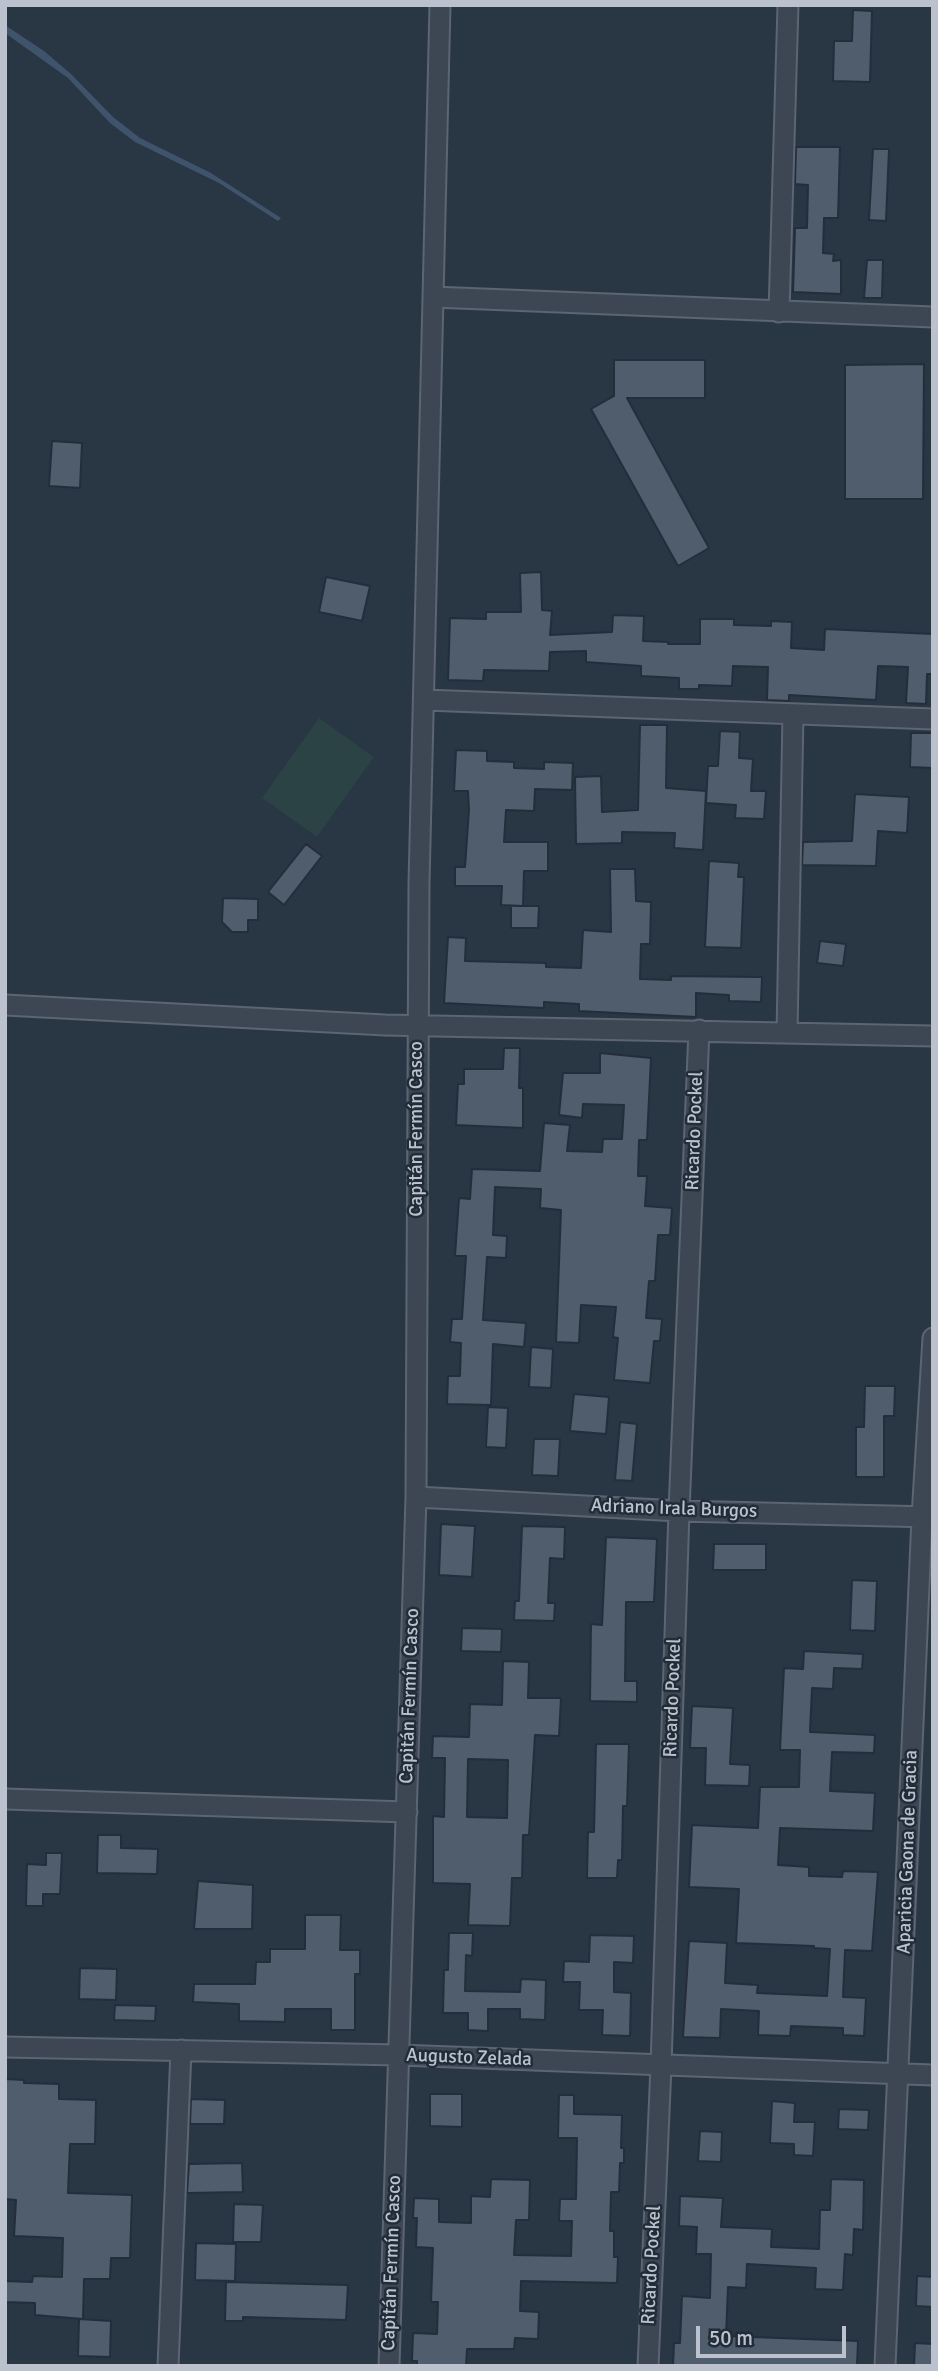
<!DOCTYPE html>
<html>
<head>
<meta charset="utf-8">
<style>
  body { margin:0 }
  #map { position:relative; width:938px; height:2371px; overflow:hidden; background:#293644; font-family:Signika,sans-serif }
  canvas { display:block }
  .frame { position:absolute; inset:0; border:7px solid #bbc2cd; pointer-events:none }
  .scale { position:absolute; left:696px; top:2326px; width:150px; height:32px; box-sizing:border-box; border:4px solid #bbc2cd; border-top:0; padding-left:9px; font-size:21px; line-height:24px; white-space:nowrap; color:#bbc2cd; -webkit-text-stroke:5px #212c39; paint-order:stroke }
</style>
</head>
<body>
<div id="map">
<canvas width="938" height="2371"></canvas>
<div class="frame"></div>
<div class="scale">50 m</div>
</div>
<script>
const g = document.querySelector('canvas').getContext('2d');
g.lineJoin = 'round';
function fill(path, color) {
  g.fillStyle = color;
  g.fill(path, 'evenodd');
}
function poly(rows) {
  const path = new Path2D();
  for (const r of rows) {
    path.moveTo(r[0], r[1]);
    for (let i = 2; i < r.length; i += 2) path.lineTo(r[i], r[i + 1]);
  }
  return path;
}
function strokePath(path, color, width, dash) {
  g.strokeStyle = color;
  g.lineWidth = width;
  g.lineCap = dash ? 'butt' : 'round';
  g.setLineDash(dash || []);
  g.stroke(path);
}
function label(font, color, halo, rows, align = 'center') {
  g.font = font + ' Signika,sans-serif';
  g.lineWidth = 5;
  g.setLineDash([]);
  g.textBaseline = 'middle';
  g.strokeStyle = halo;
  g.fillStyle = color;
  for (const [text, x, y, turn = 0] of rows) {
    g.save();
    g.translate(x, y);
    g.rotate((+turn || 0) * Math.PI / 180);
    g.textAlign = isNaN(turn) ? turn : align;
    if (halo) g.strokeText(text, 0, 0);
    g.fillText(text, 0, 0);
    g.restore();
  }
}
const green = poly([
  [319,718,374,757,317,837,262,798]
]);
const water = poly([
  [5,25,44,51,71,74,113,117,140,138,211,173,281,218,278,221,219,183,135,142,110,123,68,78,5,33]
]);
const building = poly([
  [853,10,872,11,870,82,833,81,834,41,852,41,853,10],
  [796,147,840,147,838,218,824,218,823,253,834,254,833,261,841,260,841,294,793,292,795,228,807,228,808,185,795,184,796,147],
  [873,149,889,149,886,221,869,220,873,149],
  [867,260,883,260,882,298,864,298,867,260],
  [614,360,705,360,705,398,627,398,709,548,678,566,591,409,614,396,614,360],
  [924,364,923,499,845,499,845,365,924,364],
  [52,441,82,443,80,488,49,486,52,441],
  [541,572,542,610,552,611,550,635,612,632,613,615,644,616,643,641,668,642,668,644,700,644,700,619,734,619,734,625,771,626,771,621,792,622,791,648,824,650,825,629,933,634,933,674,927,674,926,704,906,703,908,667,878,666,876,700,789,695,789,701,767,700,768,667,733,666,732,686,699,685,699,689,679,689,679,678,641,676,641,666,586,662,586,651,550,652,549,671,484,670,483,681,448,680,450,618,486,619,486,612,521,612,520,573,541,572],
  [326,577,370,586,362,621,319,612,326,577],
  [640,725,667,725,666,788,706,791,703,850,674,848,675,833,622,832,622,843,576,844,575,777,601,776,602,812,638,810,640,725],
  [720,731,740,732,739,758,753,759,751,791,766,791,764,819,735,818,736,805,706,803,708,766,718,766,720,731],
  [911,733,933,733,933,768,910,767,911,733],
  [456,750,487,751,487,761,514,762,514,768,544,769,544,762,573,763,572,790,535,789,534,811,506,810,504,842,548,842,548,871,524,871,523,906,501,905,502,886,455,886,455,867,465,867,469,810,468,791,454,791,456,750],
  [855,794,909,797,907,833,878,831,876,866,802,865,803,842,852,841,855,794],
  [306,844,322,856,284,905,268,892,306,844],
  [709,861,739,863,738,877,744,877,741,948,705,947,709,861],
  [610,869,635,869,636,901,651,902,650,944,641,944,640,979,671,980,671,976,762,977,761,1002,729,1001,729,995,696,993,696,1017,579,1011,579,1004,544,1002,544,1008,444,1003,448,937,466,938,465,961,546,963,546,967,581,968,583,930,611,932,610,869],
  [223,898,258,899,258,920,248,920,248,932,232,932,222,922,223,898],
  [511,906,539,906,538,928,511,928,511,906],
  [820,941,846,944,843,966,817,963,820,941],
  [504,1048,520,1048,519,1088,523,1088,523,1128,456,1125,458,1084,464,1084,464,1069,503,1069,504,1048],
  [600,1053,651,1058,647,1140,639,1140,638,1176,647,1176,645,1206,672,1208,670,1235,658,1235,655,1281,649,1281,646,1318,662,1319,660,1341,654,1341,650,1383,614,1380,618,1338,613,1337,616,1307,581,1305,579,1343,556,1342,561,1210,540,1208,541,1189,495,1187,493,1235,507,1236,506,1258,487,1257,483,1320,526,1323,524,1347,493,1344,491,1405,447,1404,448,1376,460,1376,461,1343,450,1342,452,1319,462,1319,466,1256,455,1256,459,1198,470,1199,472,1169,540,1171,544,1123,570,1125,567,1151,602,1152,603,1139,622,1139,624,1105,583,1104,582,1118,559,1115,563,1073,600,1073,600,1053],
  [531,1347,553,1349,551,1388,529,1387,531,1347],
  [865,1386,895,1386,894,1416,884,1416,884,1477,856,1477,856,1427,864,1427,865,1386],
  [574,1394,609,1397,606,1434,570,1431,574,1394],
  [488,1407,508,1408,506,1448,486,1447,488,1407],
  [620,1422,637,1424,632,1481,615,1480,620,1422],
  [534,1439,560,1439,558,1476,532,1475,534,1439],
  [441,1524,475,1526,472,1577,439,1575,441,1524],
  [522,1526,565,1527,564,1559,550,1558,548,1603,555,1603,554,1621,514,1620,515,1601,519,1601,522,1526],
  [606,1537,657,1539,654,1602,626,1602,625,1681,637,1681,637,1702,590,1701,591,1624,602,1625,606,1537],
  [714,1544,766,1544,766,1570,713,1570,714,1544],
  [852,1580,877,1581,875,1631,850,1630,852,1580],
  [462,1628,502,1629,501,1652,461,1651,462,1628],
  [804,1651,863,1654,862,1669,834,1668,833,1689,812,1688,810,1732,875,1735,874,1753,832,1752,830,1791,875,1793,873,1831,780,1828,778,1865,809,1867,809,1876,842,1877,843,1871,878,1872,872,1951,845,1950,843,1997,866,1998,864,2036,843,2035,843,2028,791,2026,790,2036,758,2035,759,2011,721,2009,720,2038,683,2037,689,1941,727,1943,725,1983,758,1985,757,1993,827,1996,830,1949,814,1948,814,1946,736,1943,739,1889,689,1887,692,1825,758,1828,760,1787,799,1787,800,1750,780,1750,784,1668,803,1669,804,1651],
  [503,1661,529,1662,528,1698,561,1698,559,1736,535,1735,529,1835,523,1835,522,1878,512,1878,510,1926,468,1925,470,1884,433,1883,433,1816,444,1817,445,1758,432,1758,433,1736,469,1737,470,1704,502,1705,503,1661],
  [468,1759,508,1760,507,1818,467,1817,468,1759],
  [692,1706,733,1708,730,1764,750,1765,749,1786,705,1785,706,1748,690,1748,692,1706],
  [596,1744,629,1744,627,1806,623,1806,622,1860,618,1860,617,1878,587,1878,588,1832,594,1832,596,1744],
  [98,1835,121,1835,121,1848,158,1849,157,1874,97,1873,98,1835],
  [46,1853,62,1853,60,1894,43,1894,43,1906,26,1906,27,1864,46,1865,46,1853],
  [198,1881,253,1885,252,1929,194,1929,198,1881],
  [305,1915,341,1915,340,1950,360,1950,360,1974,355,1974,355,2030,331,2030,331,2009,285,2009,285,2022,239,2021,239,2004,193,2002,194,1984,255,1984,256,1962,270,1962,270,1949,305,1949,305,1915],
  [449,1933,473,1933,472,1956,466,1955,465,1991,520,1992,521,1979,546,1980,545,2020,520,2019,520,2009,488,2009,488,2031,468,2030,468,2013,443,2013,444,1970,448,1970,449,1933],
  [590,1935,634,1936,633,1963,614,1962,614,1992,631,1993,630,2036,602,2035,603,2010,579,2010,580,1982,563,1982,564,1961,589,1962,590,1935],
  [80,1968,117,1969,116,2000,79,1999,80,1968],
  [115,2005,156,2006,155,2021,114,2020,115,2005],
  [5,2079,24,2080,24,2083,59,2084,59,2099,96,2100,95,2144,70,2144,68,2193,132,2195,130,2258,111,2258,110,2279,84,2279,83,2319,35,2315,35,2303,5,2302,5,2281,32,2282,33,2276,62,2277,63,2238,14,2236,16,2200,5,2199,5,2079],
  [430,2094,462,2094,462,2127,430,2126,430,2094],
  [559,2095,574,2095,574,2114,622,2115,621,2148,624,2148,624,2163,620,2163,619,2192,611,2192,610,2231,614,2231,614,2257,618,2257,617,2283,521,2281,520,2311,539,2312,538,2339,515,2338,514,2349,467,2349,466,2366,417,2366,417,2361,412,2361,413,2333,437,2334,438,2302,431,2302,433,2248,416,2247,417,2218,413,2218,414,2198,439,2199,439,2222,471,2223,471,2196,490,2197,491,2179,530,2180,529,2220,516,2220,514,2255,571,2256,572,2221,559,2221,560,2199,576,2199,577,2138,558,2138,559,2095],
  [191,2099,225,2100,224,2124,190,2124,191,2099],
  [772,2101,795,2103,794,2122,815,2122,813,2156,794,2155,794,2144,770,2143,772,2101],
  [839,2109,869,2110,868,2130,838,2129,839,2109],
  [700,2131,722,2132,721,2162,698,2161,700,2131],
  [242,2163,243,2192,187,2193,189,2164,242,2163],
  [831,2179,864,2180,863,2230,854,2229,853,2255,845,2254,843,2290,815,2289,816,2268,747,2264,746,2288,728,2287,726,2336,858,2341,857,2366,673,2366,674,2343,680,2343,682,2296,710,2298,711,2254,696,2254,697,2227,679,2226,680,2196,723,2198,721,2227,772,2229,771,2247,819,2249,820,2210,830,2210,831,2179],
  [234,2204,263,2205,261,2242,233,2242,234,2204],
  [196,2243,236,2244,235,2281,195,2280,196,2243],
  [917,2276,933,2277,933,2307,916,2306,917,2276],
  [226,2282,348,2285,346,2320,243,2317,243,2321,225,2321,226,2282],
  [79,2319,111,2321,110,2357,78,2356,79,2319],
  [915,2343,933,2344,933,2366,914,2366,915,2343]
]);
const minor = poly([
  [433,297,933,317],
  [779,312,788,5],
  [424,700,933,719],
  [5,1005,385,1025,933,1036],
  [787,1033,793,714],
  [416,1497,679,1511,932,1517],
  [5,1799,407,1812],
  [5,2047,399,2055,933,2075],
  [168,2366,181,2050],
  [389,2366,416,1497,419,883,440,5],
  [648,2366,661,2066,679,1511,699,1030],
  [885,2366,922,1517,933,1338]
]);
const streetNames = [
  ["Capitán Fermín Casco",417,1129,-90],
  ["Ricardo Pockel",695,1131,-88],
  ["Adriano Irala Burgos",674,1509,2],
  ["Capitán Fermín Casco",410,1696,-88],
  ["Ricardo Pockel",673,1698,-88],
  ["Aparicia Gaona de Gracia",908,1852,-88],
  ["Augusto Zelada",469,2058,2],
  ["Capitán Fermín Casco",392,2263,-88],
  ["Ricardo Pockel",652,2265,-87]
];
fill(green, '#2b4344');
fill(water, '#3f546c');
fill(building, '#505d6c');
strokePath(building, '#242e3b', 2);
strokePath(minor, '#5c6571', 23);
strokePath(minor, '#3d4753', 19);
label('19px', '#bbc2cd', '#212c39', streetNames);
</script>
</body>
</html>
